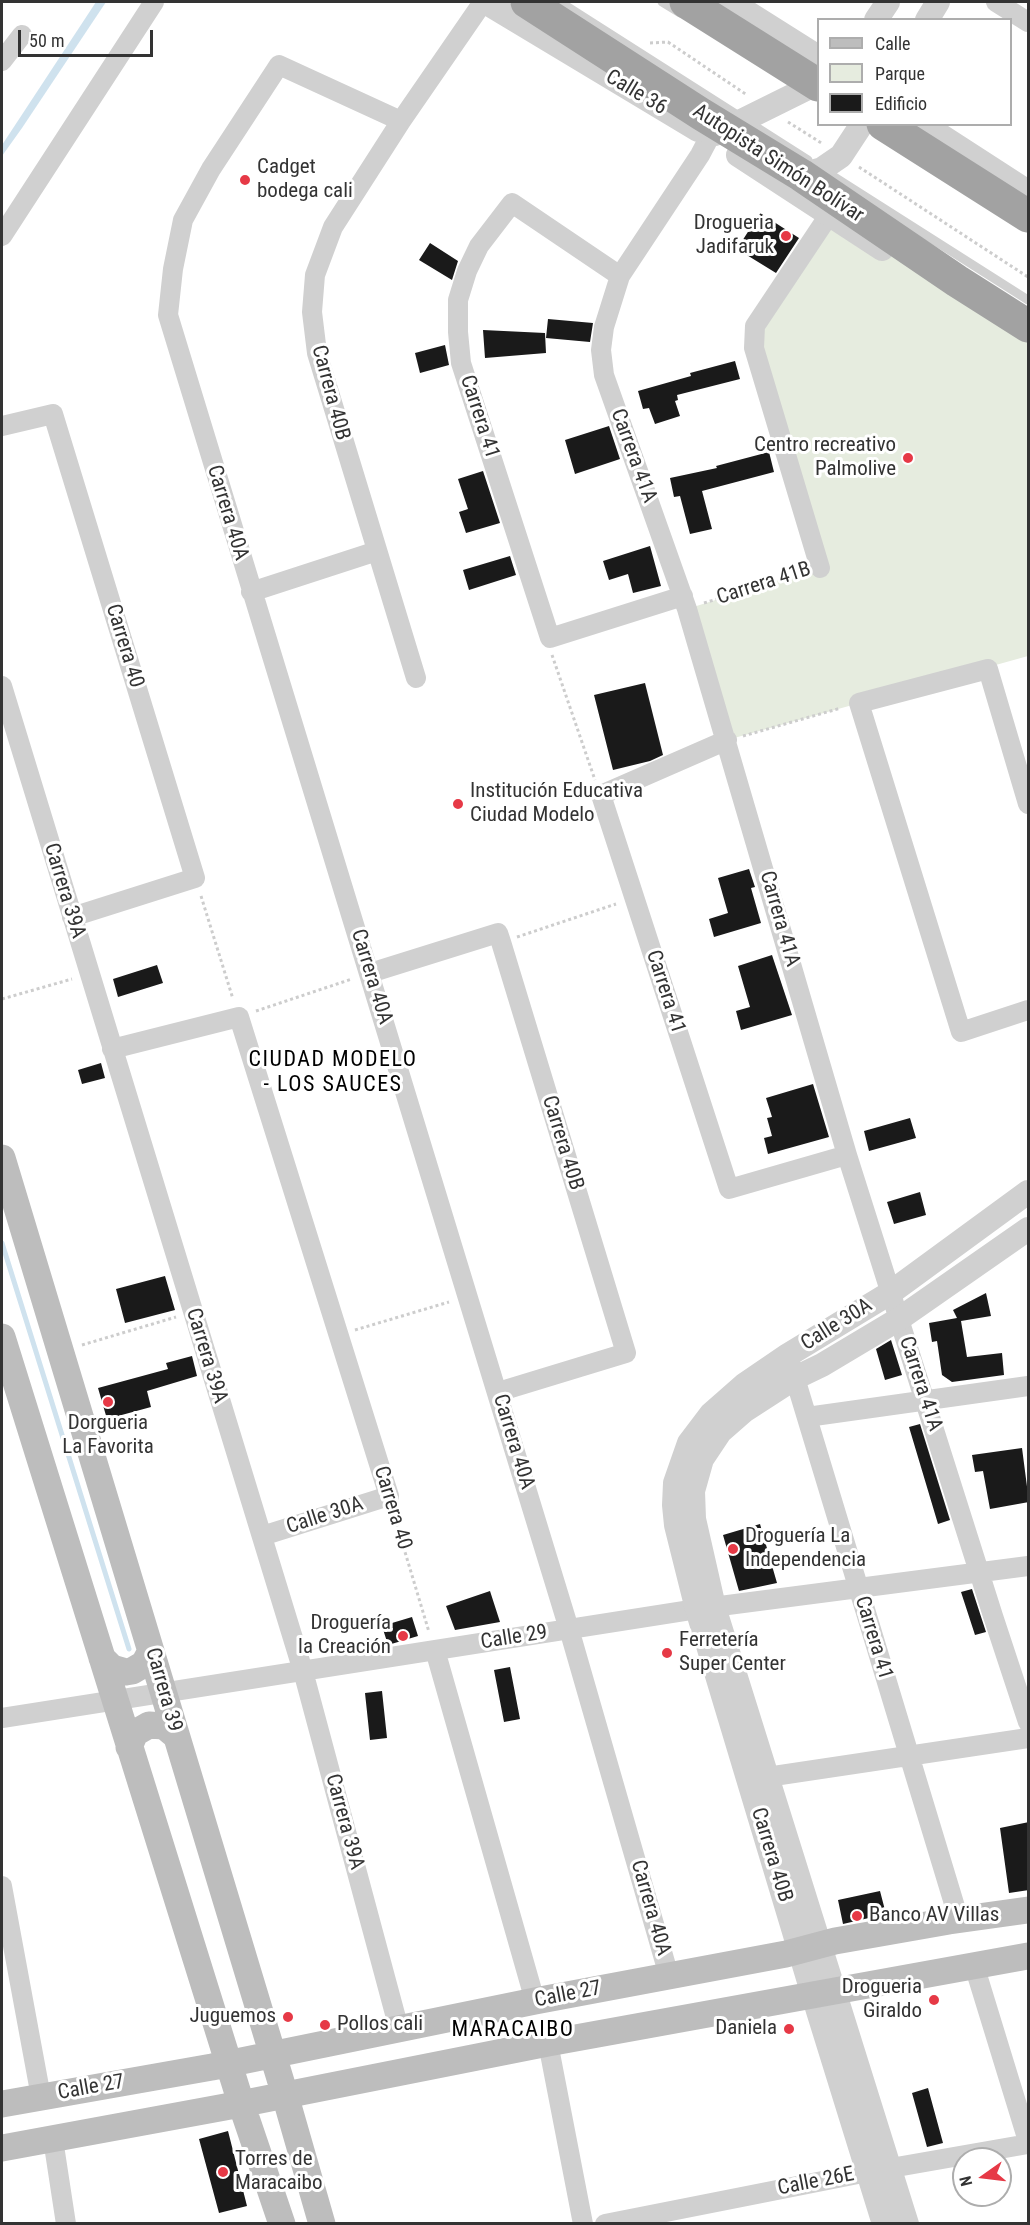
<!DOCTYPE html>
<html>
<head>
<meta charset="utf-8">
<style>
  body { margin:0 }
  #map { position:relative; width:1030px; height:2225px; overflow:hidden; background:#fff; font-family:"Roboto Condensed",sans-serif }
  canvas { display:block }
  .frame { position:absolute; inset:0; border:3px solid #333; pointer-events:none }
  .legend { position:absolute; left:817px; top:18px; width:195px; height:108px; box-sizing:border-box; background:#fff; border:2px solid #adadad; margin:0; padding:8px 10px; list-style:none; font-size:18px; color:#333 }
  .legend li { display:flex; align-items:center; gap:12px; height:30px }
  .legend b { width:30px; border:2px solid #adadad }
  .north { position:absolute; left:952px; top:2147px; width:60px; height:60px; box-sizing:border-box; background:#fff; border:2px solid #adadad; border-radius:50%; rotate:256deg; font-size:16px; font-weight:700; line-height:24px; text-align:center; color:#333 }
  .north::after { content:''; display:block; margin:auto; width:21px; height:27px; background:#e63946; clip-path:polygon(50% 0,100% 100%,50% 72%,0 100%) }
  .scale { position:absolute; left:18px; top:30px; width:135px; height:27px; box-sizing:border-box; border:3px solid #333; border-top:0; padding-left:8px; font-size:18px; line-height:21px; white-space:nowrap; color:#333; -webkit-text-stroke:4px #fff; paint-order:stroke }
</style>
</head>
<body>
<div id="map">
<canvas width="1030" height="2225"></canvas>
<div class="frame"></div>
<ul class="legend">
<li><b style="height:8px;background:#bdbdbd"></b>Calle</li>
<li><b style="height:16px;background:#e6ecdf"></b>Parque</li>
<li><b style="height:16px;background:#1a1a1a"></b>Edificio</li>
</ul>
<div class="north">N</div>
<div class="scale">50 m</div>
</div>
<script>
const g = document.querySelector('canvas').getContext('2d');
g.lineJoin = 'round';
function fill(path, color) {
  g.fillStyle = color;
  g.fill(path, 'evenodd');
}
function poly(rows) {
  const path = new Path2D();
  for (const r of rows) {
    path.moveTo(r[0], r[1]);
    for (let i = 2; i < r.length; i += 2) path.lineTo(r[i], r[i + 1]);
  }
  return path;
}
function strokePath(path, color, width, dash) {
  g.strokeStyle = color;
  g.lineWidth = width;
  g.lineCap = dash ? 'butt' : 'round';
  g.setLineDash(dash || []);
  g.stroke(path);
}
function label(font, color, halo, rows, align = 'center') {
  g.font = font + ' "Roboto Condensed",sans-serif';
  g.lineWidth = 6;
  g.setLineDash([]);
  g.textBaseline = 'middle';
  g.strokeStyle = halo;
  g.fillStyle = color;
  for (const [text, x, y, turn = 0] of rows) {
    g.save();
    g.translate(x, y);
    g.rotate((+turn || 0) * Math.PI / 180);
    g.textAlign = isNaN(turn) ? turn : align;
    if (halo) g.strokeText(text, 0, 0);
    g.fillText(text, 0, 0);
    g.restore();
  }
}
const green = poly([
  [829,215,1028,342,1028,656,727,740,687,609,820,567,755,326]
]);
const water = poly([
  [96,2,106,2,22,128,2,156,2,145]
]);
const stream = poly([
  [2,1243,129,1649]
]);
const building = poly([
  [760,213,799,238,776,273,737,249],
  [430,243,458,261,452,280,419,260],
  [548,319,593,323,590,342,546,338],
  [483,330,545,333,546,353,485,358],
  [445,345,449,365,420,373,415,353],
  [735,361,740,379,677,395,678,400,675,401,680,416,655,424,649,408,643,409,638,391,691,376,690,373],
  [609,426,620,459,575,474,565,440],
  [769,452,774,472,702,491,712,529,690,534,680,496,674,497,670,478,717,468,716,466],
  [483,471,500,523,466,533,459,512,468,509,458,479],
  [650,546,661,586,633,593,628,574,609,580,603,561],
  [510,556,516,575,469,590,463,570],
  [645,683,663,755,650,761,613,770,594,695],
  [749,869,755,887,751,888,761,923,714,937,709,919,728,913,718,878],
  [772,955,792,1015,741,1030,736,1011,750,1007,738,966],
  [157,965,163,983,118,997,113,979],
  [101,1063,105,1078,82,1084,78,1070],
  [813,1084,829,1137,768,1154,764,1138,772,1136,767,1118,772,1117,766,1098],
  [910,1118,916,1138,869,1151,864,1131],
  [920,1192,926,1215,894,1224,887,1202],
  [165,1276,175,1310,125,1323,116,1289],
  [986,1293,991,1316,961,1321,967,1357,1002,1353,1004,1375,952,1382,942,1375,937,1341,932,1342,929,1323,957,1318,953,1310],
  [891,1340,902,1375,885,1380,876,1349],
  [192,1356,197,1376,147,1391,151,1407,107,1419,98,1388,168,1369,166,1363],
  [920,1424,950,1520,938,1524,909,1427],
  [1022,1448,1029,1502,990,1509,983,1471,975,1472,972,1455],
  [760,1524,777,1583,739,1591,723,1535],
  [972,1589,986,1632,975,1635,961,1592],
  [490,1591,500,1622,455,1630,446,1606],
  [412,1617,418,1636,388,1645,382,1626],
  [510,1667,520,1719,504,1722,494,1670],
  [382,1691,387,1738,370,1740,365,1693],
  [1029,1822,1029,1890,1009,1893,1000,1828],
  [880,1891,886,1914,843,1924,838,1900],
  [928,2088,943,2143,927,2147,912,2093],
  [228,2131,247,2206,219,2213,199,2139]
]);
const path = poly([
  [650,43,668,42,747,95],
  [788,122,823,144],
  [859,167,1028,277],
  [704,603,804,573],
  [552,655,595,780],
  [743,736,841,708],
  [201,896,233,999],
  [517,937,616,904],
  [2,999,72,979],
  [256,1011,352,979],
  [355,1330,449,1302],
  [82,1345,176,1317],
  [393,1512,429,1632]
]);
const service = poly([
  [560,2,808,160],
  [662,2,680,13],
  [825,171,1028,300]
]);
const minor = poly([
  [996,2,1028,22],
  [2,61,22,35],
  [401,121,279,65,211,169,183,220,173,269,168,315,569,1629,669,1976],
  [710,136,700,155,620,276,604,327,601,350,604,375,687,609,847,1155,993,1616,1028,1722],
  [2,236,154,2],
  [620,276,512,203,479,246,467,271,458,300,458,332,461,363,550,638,683,596],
  [2,426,53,414,195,878,72,917],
  [820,568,754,348,755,326,829,215],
  [251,592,377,551],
  [416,678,317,353,312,312,315,275,333,227,401,121,483,2],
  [2,686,303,1671,399,2029],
  [727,740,601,795,729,1189,847,1155],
  [1028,804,988,669,859,703,961,1032,1028,1010],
  [370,973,498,933,501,942,626,1353,498,1392],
  [112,1049,239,1017,389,1496,262,1536],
  [791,1365,959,1920],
  [807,1417,1028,1386],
  [435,1650,535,2001],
  [2,1718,697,1609,1028,1566],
  [767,1777,1028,1738],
  [2,1886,41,2097],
  [974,1965,1028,2141],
  [548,2043,583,2224],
  [53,2139,66,2224],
  [605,2224,868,2172,1028,2144]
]);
const tertiary = poly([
  [485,2,698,130],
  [731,2,818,57],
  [876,20,888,2],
  [927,20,938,2],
  [923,124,1028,192],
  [715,134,818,83],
  [738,155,882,249],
  [801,175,822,169,841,156,862,124],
  [884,2224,813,1995,697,1609,676,1525,674,1505,675,1483,689,1443,711,1414,744,1385,788,1355,890,1293,1028,1192],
  [907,2224,714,1607,694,1519,693,1491,702,1459,720,1432,744,1411,795,1378,822,1365,899,1319,1028,1229]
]);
const secondary = poly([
  [2,1158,285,2095,322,2224],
  [2,1337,241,2103,282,2224],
  [102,1658,112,1668,126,1672,132,1671,144,1664,151,1651],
  [129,1747,135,1733,149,1725,164,1726,176,1736],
  [2,2104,212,2067,535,2001,786,1954,835,1941,949,1921,1028,1910],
  [2,2148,225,2107,548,2043,1028,1956]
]);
const trunk = poly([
  [527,2,701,114,801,175,957,281,1028,326],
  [686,2,818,85],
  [883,124,1028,216]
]);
const markers = [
  [245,180,6,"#e63946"],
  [786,236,6,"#e63946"],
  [908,458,6,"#e63946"],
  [458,804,6,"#e63946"],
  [108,1402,6,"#e63946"],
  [733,1549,6,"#e63946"],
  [403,1636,6,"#e63946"],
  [667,1653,6,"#e63946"],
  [857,1916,6,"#e63946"],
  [934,2000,6,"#e63946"],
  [288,2017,6,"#e63946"],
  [325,2025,6,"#e63946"],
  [789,2029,6,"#e63946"],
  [223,2172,6,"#e63946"]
];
const streetNames = [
  ["Calle 36",636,93,31],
  ["Autopista Simón Bolívar",778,164,33],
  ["Carrera 40B",330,393,75],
  ["Carrera 41",479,417,72],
  ["Carrera 41A",633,456,70],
  ["Carrera 40A",227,513,73],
  ["Carrera 41B",764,584,-18],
  ["Carrera 40",124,646,73],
  ["Carrera 39A",64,891,73],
  ["Carrera 41A",779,919,74],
  ["Carrera 40A",371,977,73],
  ["Carrera 41",665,992,72],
  ["Carrera 40B",562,1143,73],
  ["Calle 30A",837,1325,-32],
  ["Carrera 39A",206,1356,73],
  ["Carrera 41A",920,1384,72],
  ["Carrera 40A",513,1442,73],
  ["Carrera 40",392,1508,73],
  ["Calle 30A",325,1516,-18],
  ["Calle 29",514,1638,-9],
  ["Carrera 41",873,1638,73],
  ["Carrera 39",163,1690,74],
  ["Carrera 39A",344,1822,75],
  ["Carrera 40B",771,1855,73],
  ["Carrera 40A",650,1908,74],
  ["Calle 27",568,1995,-11],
  ["Calle 27",91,2088,-10],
  ["Calle 26E",816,2182,-11]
];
const poiNames = [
  ["Cadget",257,168],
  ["bodega cali",257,192],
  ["Drogueria",774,224,"right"],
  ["Jadifaruk",774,248,"right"],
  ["Centro recreativo",896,446,"right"],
  ["Palmolive",896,470,"right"],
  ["Institución Educativa",470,792],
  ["Ciudad Modelo",470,816],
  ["Dorgueria",108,1424,"center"],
  ["La Favorita",108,1448,"center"],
  ["Droguería La",745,1537],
  ["Independencia",745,1561],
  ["Droguería",391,1624,"right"],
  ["la Creación",391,1648,"right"],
  ["Ferretería",679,1641],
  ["Super Center",679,1665],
  ["Banco AV Villas",869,1916],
  ["Drogueria",922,1988,"right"],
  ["Giraldo",922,2012,"right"],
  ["Juguemos",276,2017,"right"],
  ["Pollos cali",337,2025],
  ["Daniela",777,2029,"right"],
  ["Torres de",235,2160],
  ["Maracaibo",235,2184]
];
const neighbourhoodNames = [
  ["CIUDAD MODELO",333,1060],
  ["- LOS SAUCES",333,1085],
  ["MARACAIBO",513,2030]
];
fill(green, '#e6ecdf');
fill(water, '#cfe2ee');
strokePath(stream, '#cfe2ee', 5);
fill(building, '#1a1a1a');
strokePath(path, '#cdcdcd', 3, [3, 3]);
strokePath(service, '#d0d0d0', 9);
strokePath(minor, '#d0d0d0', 20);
strokePath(tertiary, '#d0d0d0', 24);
strokePath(secondary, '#bdbdbd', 27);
strokePath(trunk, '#a2a2a2', 33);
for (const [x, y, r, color] of markers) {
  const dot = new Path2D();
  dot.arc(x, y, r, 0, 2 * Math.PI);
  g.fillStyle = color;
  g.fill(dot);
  strokePath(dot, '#fff', 2);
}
label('21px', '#333', '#fff', streetNames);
label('21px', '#333', '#fff', poiNames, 'left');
g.letterSpacing = '1.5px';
label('22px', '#000', '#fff', neighbourhoodNames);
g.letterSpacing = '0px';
</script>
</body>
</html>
